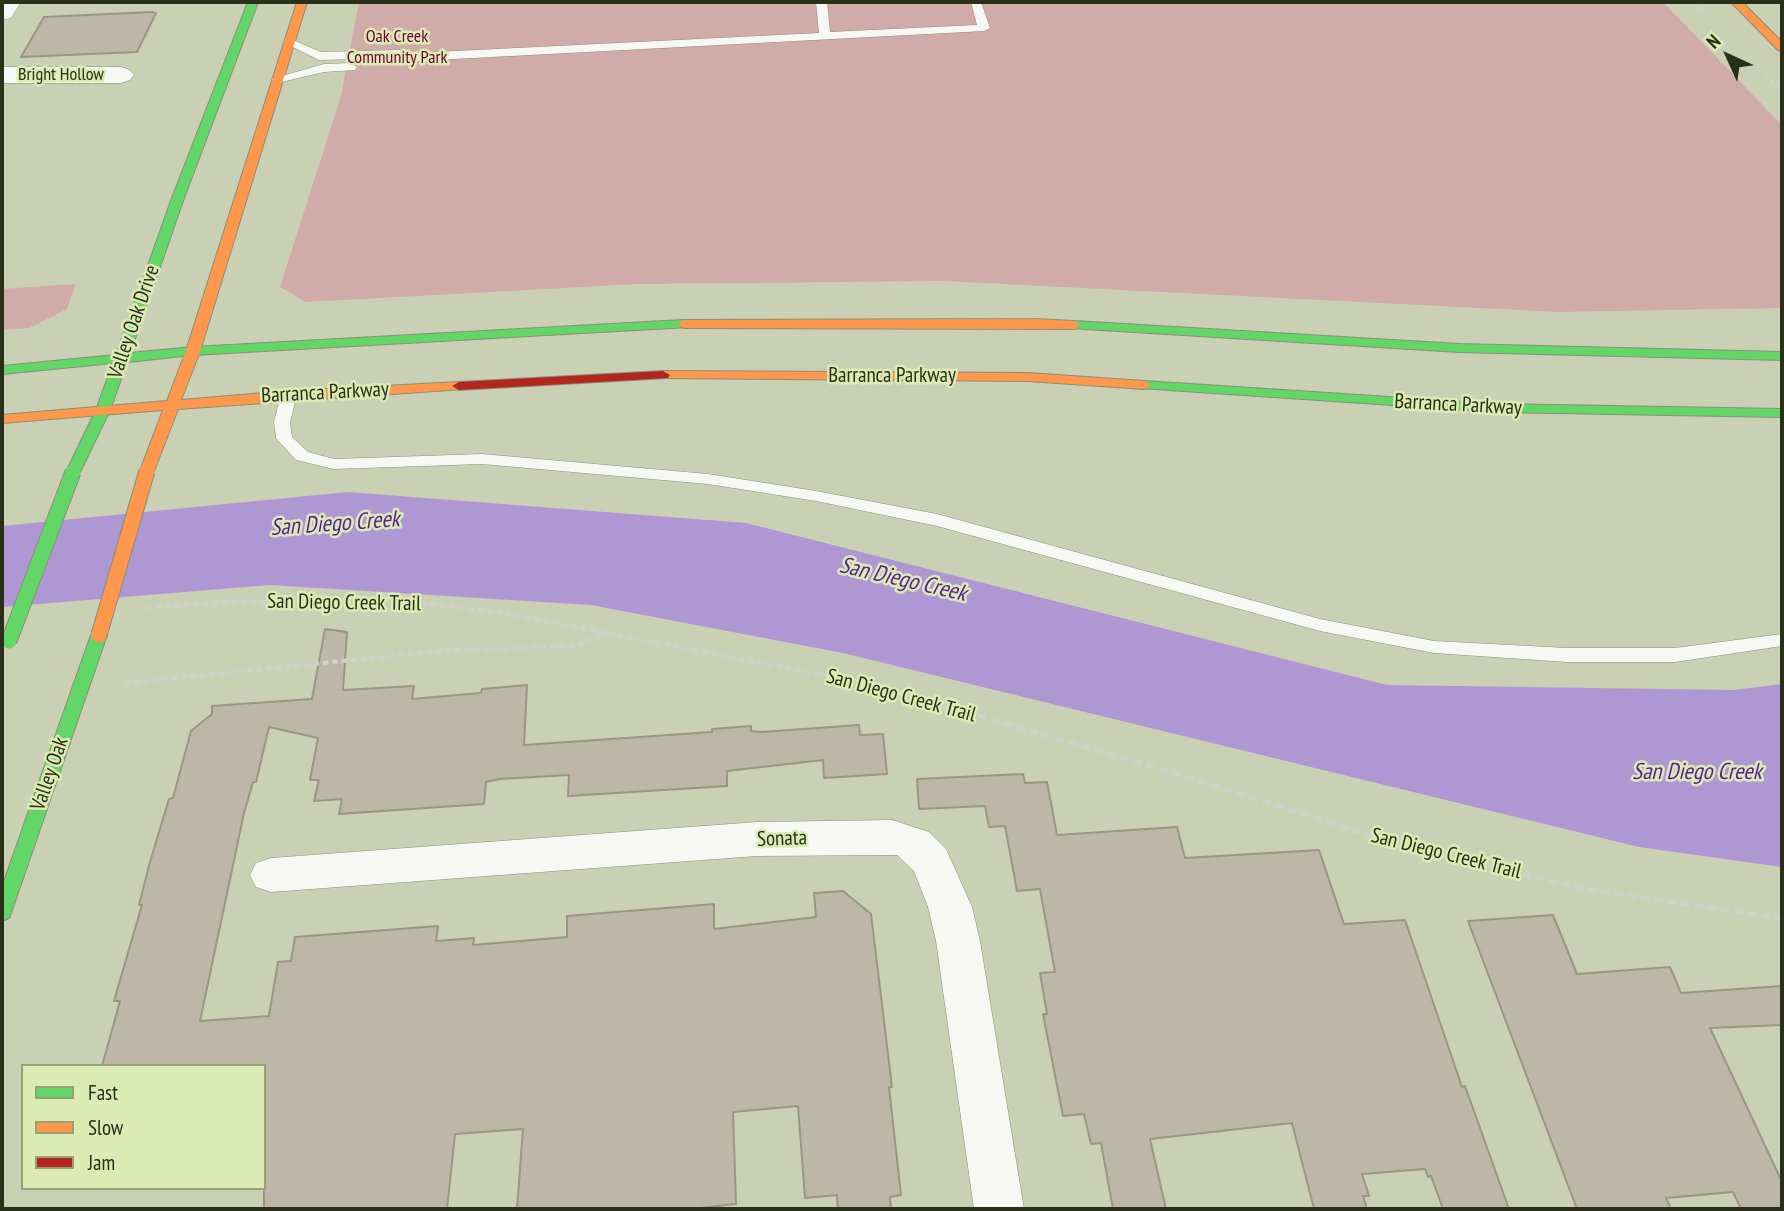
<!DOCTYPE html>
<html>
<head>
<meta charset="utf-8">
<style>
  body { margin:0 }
  #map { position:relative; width:1784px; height:1211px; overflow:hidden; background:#c9d0b4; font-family:"PT Sans Narrow",sans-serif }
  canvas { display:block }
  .frame { position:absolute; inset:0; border:4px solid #2a2f1a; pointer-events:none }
  .legend { position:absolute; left:21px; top:1064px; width:245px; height:126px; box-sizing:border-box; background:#dcebb4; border:2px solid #95a076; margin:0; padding:9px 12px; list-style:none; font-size:21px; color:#2a2f1a }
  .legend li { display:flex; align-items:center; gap:14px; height:35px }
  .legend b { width:35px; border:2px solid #95a076 }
  .north { position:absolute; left:1693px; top:21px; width:70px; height:70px; -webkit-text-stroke:5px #dcebb4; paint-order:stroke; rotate:315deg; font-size:19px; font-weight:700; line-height:28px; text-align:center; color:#2a2f1a }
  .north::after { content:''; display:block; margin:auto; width:24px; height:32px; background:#2a2f1a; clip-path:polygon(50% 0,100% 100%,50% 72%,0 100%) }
</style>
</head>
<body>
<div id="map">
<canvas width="1784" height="1211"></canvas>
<div class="frame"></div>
<ul class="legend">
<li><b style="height:9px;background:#63d668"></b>Fast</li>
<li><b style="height:9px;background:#ff974d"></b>Slow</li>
<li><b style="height:9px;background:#b3261e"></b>Jam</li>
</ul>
<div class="north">N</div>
</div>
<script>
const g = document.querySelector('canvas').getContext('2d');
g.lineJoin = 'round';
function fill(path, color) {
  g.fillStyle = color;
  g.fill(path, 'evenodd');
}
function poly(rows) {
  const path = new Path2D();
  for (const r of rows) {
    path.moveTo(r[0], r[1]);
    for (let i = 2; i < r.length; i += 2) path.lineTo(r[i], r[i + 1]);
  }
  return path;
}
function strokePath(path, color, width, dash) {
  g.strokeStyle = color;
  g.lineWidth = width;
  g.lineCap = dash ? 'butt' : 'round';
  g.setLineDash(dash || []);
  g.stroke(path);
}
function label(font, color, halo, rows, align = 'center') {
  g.font = font + ' "PT Sans Narrow",sans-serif';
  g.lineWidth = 5;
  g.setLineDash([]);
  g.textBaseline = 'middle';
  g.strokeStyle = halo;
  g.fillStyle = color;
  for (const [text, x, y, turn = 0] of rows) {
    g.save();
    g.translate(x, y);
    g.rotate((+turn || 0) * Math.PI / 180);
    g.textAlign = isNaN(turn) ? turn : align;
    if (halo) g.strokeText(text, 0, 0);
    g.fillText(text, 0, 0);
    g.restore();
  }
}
const green = poly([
  [359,2,1663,2,1782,125,1782,308,1559,312,944,281,637,284,306,302,280,287,341,96],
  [76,284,67,309,29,328,2,330,2,289]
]);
const water = poly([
  [348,492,746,523,1387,685,1733,690,1782,684,1782,867,1639,847,843,653,591,605,270,585,2,607,2,526]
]);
const building = poly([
  [152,12,156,13,137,52,21,57,44,17,152,12],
  [325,629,347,632,343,690,414,686,412,699,481,693,482,689,527,685,524,745,712,732,712,729,751,726,751,731,762,732,859,725,860,735,883,734,887,774,824,778,823,760,727,771,727,786,568,796,569,775,499,779,486,782,484,804,339,814,342,799,314,801,319,780,310,780,318,738,269,727,256,782,253,782,244,813,200,1021,269,1016,278,962,291,961,295,937,438,926,436,941,474,938,473,945,567,937,567,916,714,904,714,929,816,917,814,893,843,891,871,914,892,1087,889,1087,901,1195,890,1197,891,1209,838,1209,837,1195,805,1198,798,1106,733,1112,736,1204,691,1209,517,1209,523,1129,455,1134,447,1209,264,1209,264,1066,102,1066,120,1001,114,1001,142,905,139,905,150,862,169,799,173,798,191,731,212,714,212,706,312,699,325,629],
  [1023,774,1025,783,1047,782,1057,835,1177,827,1185,858,1319,850,1344,924,1405,920,1462,1087,1465,1086,1509,1209,1443,1209,1431,1176,1428,1177,1425,1169,1362,1174,1369,1196,1363,1196,1367,1209,1314,1209,1292,1123,1150,1139,1166,1209,1113,1209,1101,1143,1091,1144,1084,1114,1063,1116,1043,1014,1047,1014,1040,973,1055,972,1040,889,1017,891,1005,826,989,827,985,806,919,809,917,779,1023,774],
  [1553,915,1577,974,1670,967,1681,993,1782,986,1782,1025,1710,1028,1782,1182,1782,1209,1741,1209,1733,1192,1666,1198,1671,1209,1577,1209,1468,921,1553,915]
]);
const pathFar2 = poly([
  [1694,2,1705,14],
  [1765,75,1782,93]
]);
const pathFar1 = poly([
  [146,608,225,602,388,599,504,613,874,685,945,706],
  [124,683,451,650,575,646,609,633]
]);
const path = poly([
  [939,704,1197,780,1380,839,1585,889,1782,918]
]);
const lane = poly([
  [816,2,827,2,830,32,977,25,971,2,981,2,990,28,984,31,416,61,400,58,319,60,283,42,293,40,321,52,400,50,416,53,819,33,816,2],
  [351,63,357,67,355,70,324,72,277,83,271,79,324,64,351,63],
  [289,390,297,395,290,422,292,437,308,452,334,459,482,454,708,474,816,491,937,514,1320,619,1434,641,1567,648,1675,648,1782,634,1782,646,1675,662,1567,662,1434,653,1320,631,937,526,816,501,708,484,482,464,334,469,296,460,276,438,274,422,281,395,289,390]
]);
const street = poly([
  [2,2,21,2,11,18,2,20,2,2],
  [2,67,121,67,130,70,134,75,130,80,121,83,2,83,2,67],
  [892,820,929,832,946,849,972,907,980,941,1024,1209,974,1209,936,941,928,907,914,871,897,855,757,856,271,892,256,887,250,875,256,863,271,858,757,822,892,820]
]);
const fast = poly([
  [248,2,258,2,184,198,130,353,193,347,684,320,689,321,689,327,193,355,127,362,110,410,80,472,73,477,68,475,66,472,96,410,113,363,2,374,2,366,116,355,172,198,248,2],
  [1074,321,1459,344,1782,352,1782,360,1459,352,1069,328,1069,322,1074,321],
  [1144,381,1497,404,1782,409,1782,417,1497,412,1139,388,1137,385,1144,381],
  [99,629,107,635,11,913,9,918,2,921,2,887,91,635,99,629]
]);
const slow = poly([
  [297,2,307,2,200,351,181,400,289,391,459,382,464,383,466,386,464,389,178,409,154,471,147,476,140,471,163,410,2,423,2,415,167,401,186,351,297,2],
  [1731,2,1742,2,1782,42,1782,51,1778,50,1731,2],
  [1035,319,1074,321,1081,325,1074,329,684,328,677,324,684,320,1035,319],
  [663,371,1028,373,1144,381,1151,385,1144,389,1028,381,658,378,656,375,663,371]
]);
const jam = poly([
  [663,371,670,375,668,378,459,390,452,386,459,382,663,371]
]);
const fastBridge = poly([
  [9,641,73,472]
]);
const slowBridge = poly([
  [99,635,147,471]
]);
const farParknames = [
  ["Oak Creek",397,37],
  ["Community Park",397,58]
];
const farStreetnames = [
  ["Bright Hollow",61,75]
];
const streetNames = [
  ["Valley Oak Drive",134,322,-71],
  ["Barranca Parkway",892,376],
  ["Barranca Parkway",325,393,-3],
  ["Barranca Parkway",1458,405,3],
  ["San Diego Creek Trail",344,603,1],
  ["San Diego Creek Trail",901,696,15],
  ["Valley Oak",50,774,-71],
  ["Sonata",782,839,-2],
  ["San Diego Creek Trail",1446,854,14]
];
const waterNames = [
  ["San Diego Creek",335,524,-4],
  ["San Diego Creek",903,580,13],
  ["San Diego Creek",1697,772]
];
fill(green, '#d0abaa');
fill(water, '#af97d4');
fill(building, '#bdb8a5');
strokePath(building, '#9b9682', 2);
strokePath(lane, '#898f78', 1);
strokePath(street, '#898f78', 1);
strokePath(fast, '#898f78', 2);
strokePath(slow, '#898f78', 2);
strokePath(jam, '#898f78', 2);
strokePath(pathFar2, '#ced1c8', 3.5, [5, 2.5]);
strokePath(pathFar1, '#ced1c8', 4.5, [6, 3.5]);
strokePath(path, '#ced1c8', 5, [9, 4.5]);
fill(lane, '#f7f8f4');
fill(street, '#f7f8f4');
fill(fast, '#63d668');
fill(slow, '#ff974d');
fill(jam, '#b3261e');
strokePath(fastBridge, '#898f78', 17, []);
strokePath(slowBridge, '#898f78', 17, []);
strokePath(fastBridge, '#63d668', 15);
strokePath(slowBridge, '#ff974d', 15);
label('18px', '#6e0036', '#dcebb4', farParknames);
label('18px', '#2a2f1a', '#dcebb4', farStreetnames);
label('21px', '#2a2f1a', '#dcebb4', streetNames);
label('italic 23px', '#581f95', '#dcebb4', waterNames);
</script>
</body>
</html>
